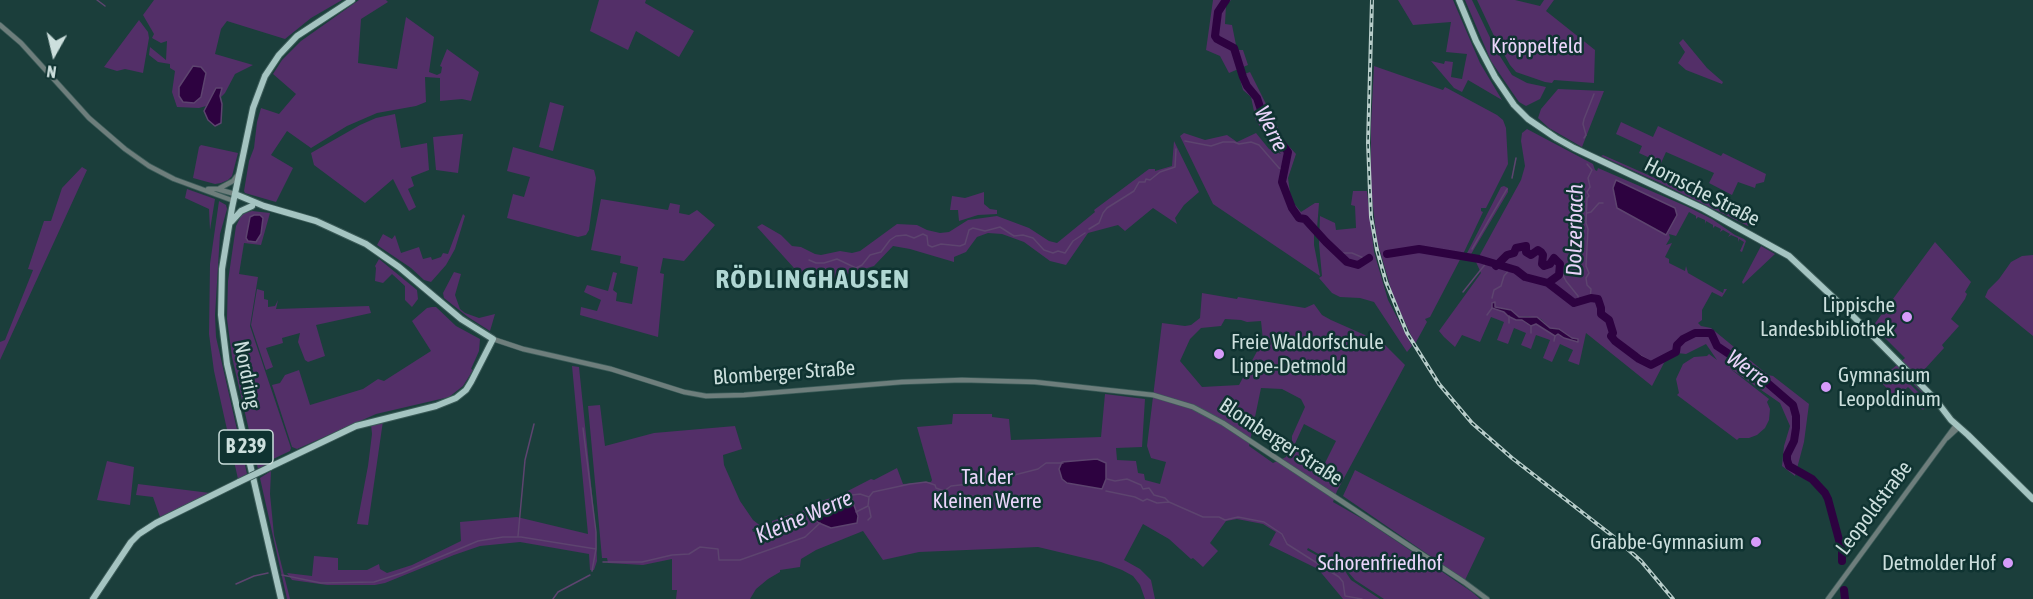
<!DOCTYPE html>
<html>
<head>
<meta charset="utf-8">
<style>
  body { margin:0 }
  #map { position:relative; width:2033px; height:599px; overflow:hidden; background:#1b3e3b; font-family:"Asap Condensed",sans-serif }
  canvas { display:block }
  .north { position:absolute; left:24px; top:24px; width:60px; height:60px; -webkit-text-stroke:4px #0f3331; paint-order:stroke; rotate:188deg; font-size:16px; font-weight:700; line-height:24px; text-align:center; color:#ccdfdd }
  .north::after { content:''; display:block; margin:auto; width:21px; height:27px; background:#ccdfdd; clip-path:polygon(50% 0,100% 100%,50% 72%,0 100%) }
</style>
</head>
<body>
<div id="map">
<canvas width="2033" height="599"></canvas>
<div class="north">N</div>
</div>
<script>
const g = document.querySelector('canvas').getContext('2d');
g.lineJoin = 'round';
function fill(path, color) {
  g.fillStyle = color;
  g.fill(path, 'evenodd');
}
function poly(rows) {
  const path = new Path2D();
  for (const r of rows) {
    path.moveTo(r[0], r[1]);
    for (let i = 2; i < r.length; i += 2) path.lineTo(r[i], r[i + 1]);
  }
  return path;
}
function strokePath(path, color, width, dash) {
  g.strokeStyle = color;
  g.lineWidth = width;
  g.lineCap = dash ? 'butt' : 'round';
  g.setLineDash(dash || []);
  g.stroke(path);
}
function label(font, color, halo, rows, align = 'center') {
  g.font = font + ' "Asap Condensed",sans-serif';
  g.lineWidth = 5;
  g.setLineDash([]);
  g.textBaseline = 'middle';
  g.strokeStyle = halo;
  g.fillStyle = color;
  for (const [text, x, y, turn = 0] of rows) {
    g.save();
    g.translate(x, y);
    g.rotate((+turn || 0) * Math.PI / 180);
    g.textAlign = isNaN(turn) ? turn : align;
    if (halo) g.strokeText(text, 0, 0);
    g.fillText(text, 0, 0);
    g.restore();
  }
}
const green = poly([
  [154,0,342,0,311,18,285,39,227,21,221,29,215,54,253,65,235,74,225,93,220,98,222,89,216,88,214,96,206,106,199,108,177,107,172,92,175,71,170,68,170,64,158,62,149,55,150,47,166,60,167,41,161,43,152,38,154,34,143,15],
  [193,66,201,67,206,73,201,97,179,87],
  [359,0,386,0,388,2,361,19,358,63,397,69,406,17,434,37,429,72,437,75,441,73,442,67,440,66,447,49,479,72,471,101,462,99,440,101,440,78,425,77,426,102,416,106,377,113,347,126,311,148,287,131,271,155,293,168,276,202,245,193,244,191,249,161,254,148,257,122,261,108,279,114,296,94,273,74,282,60,301,41],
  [599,0,646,0,645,3,694,31,679,57,636,31,628,50,590,31],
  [1213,0,1231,0,1226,5,1225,24,1232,25,1237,50,1243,50,1248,65,1229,73,1220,56,1206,50],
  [1398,0,1453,0,1480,63,1502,100,1468,80,1462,92,1454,88,1431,61,1444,64,1445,61,1453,62,1451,77,1462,79,1467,54,1446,52,1451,22,1413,25],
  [1465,0,1472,0,1496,50,1512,75,1527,83,1546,87,1540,99,1526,106,1519,102,1512,92,1491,61],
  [1477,0,1515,0,1540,6,1544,0,1554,0,1546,11,1595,50,1594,83,1554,80,1552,83,1545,82,1516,72,1510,65,1495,38],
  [139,20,148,32,149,38,143,73,125,69,117,71,104,67],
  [1683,39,1707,68,1723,82,1722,84,1686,70,1678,63,1685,52,1679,43],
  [1374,66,1443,90,1445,87,1497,115,1503,120,1506,128,1508,164,1486,208,1481,208,1481,211,1483,212,1465,250,1430,317,1425,319,1427,322,1415,344,1393,296,1377,241,1371,190,1371,125],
  [1250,72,1285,142,1296,154,1288,178,1291,200,1301,212,1315,203,1319,203,1317,229,1306,216,1314,231,1314,245,1320,276,1213,204,1180,136,1184,133,1205,140,1227,135,1237,142,1256,133,1269,149,1281,154,1256,121,1251,97,1243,90,1239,76],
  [1558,89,1604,91,1582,147,1549,128,1538,118,1541,109],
  [550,102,564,106,553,151,539,147],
  [395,114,401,148,427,143,429,170,411,177,414,186,408,189,416,207,409,211,393,179,365,203,314,165,311,153,360,125,376,118],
  [1621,122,1653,137,1658,126,1721,156,1723,153,1766,174,1764,182,1756,184,1755,188,1738,182,1732,195,1709,183,1714,173,1666,152,1661,163,1639,153,1642,146,1616,134],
  [1527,129,1593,164,1595,170,1597,171,1598,168,1688,207,1712,219,1735,235,1744,239,1746,241,1742,252,1740,251,1744,242,1739,239,1738,242,1738,238,1731,235,1728,237,1730,234,1723,230,1720,232,1721,229,1715,226,1713,228,1713,225,1706,221,1705,224,1705,220,1698,217,1696,219,1696,216,1689,212,1676,236,1669,234,1670,238,1666,245,1672,243,1665,257,1669,259,1669,263,1685,271,1686,266,1688,273,1723,293,1724,289,1727,289,1722,297,1712,292,1702,310,1702,320,1698,323,1701,326,1711,328,1768,375,1773,376,1809,404,1804,442,1795,476,1782,466,1784,446,1790,426,1780,403,1728,367,1769,399,1767,402,1770,409,1769,420,1765,428,1757,435,1749,438,1739,438,1737,440,1677,395,1679,393,1676,379,1683,364,1694,357,1707,356,1709,354,1717,360,1706,344,1686,354,1677,353,1665,361,1652,386,1586,333,1579,365,1568,361,1573,350,1560,344,1552,362,1543,358,1550,340,1536,335,1531,349,1521,345,1526,333,1514,328,1508,344,1497,340,1504,322,1491,317,1480,342,1462,335,1455,347,1444,337,1439,331,1481,273,1476,262,1521,180,1525,166,1521,141,1522,133],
  [1495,303,1495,307,1511,310,1519,317,1528,316,1541,319,1550,328,1559,329,1578,342,1565,338,1558,334,1555,336,1536,324,1531,326,1522,320,1516,320,1508,316,1504,312,1493,308],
  [463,134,458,173,436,170,433,137],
  [1174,141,1199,192,1184,205,1175,218,1177,224,1153,208,1125,231,1118,225,1088,233,1066,265,1050,261,1024,242,1002,234,988,233,977,237,966,252,954,257,954,262,910,249,893,246,874,266,834,278,812,288,757,227,762,224,781,235,792,246,801,247,815,254,821,255,840,251,852,253,860,251,897,224,917,225,927,230,940,233,949,232,968,220,997,216,1029,228,1049,241,1057,243,1095,212,1094,210,1149,169,1155,169,1155,171,1172,166],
  [201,145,238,153,232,176,228,180,221,183,215,184,193,178,199,147],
  [513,147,594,170,596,178,589,230,586,235,578,237,507,218,513,194,524,197,530,177,507,171],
  [1603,155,1718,206,1752,225,1748,226,1660,183,1601,156],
  [82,167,87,170,0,360,0,342,5,340,33,270,28,269,44,221,51,221,62,188],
  [1504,186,1508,188,1508,192,1467,261,1464,259,1501,187],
  [187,189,215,199,210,230,209,209,185,198],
  [1353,191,1367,191,1374,252,1388,300,1412,346,1407,352,1374,302,1360,298,1340,297,1332,293,1319,278,1322,276,1319,244,1320,216,1335,223,1336,230,1356,228,1355,206,1351,205],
  [984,192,984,204,990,209,997,210,997,214,978,215,959,221,958,210,950,210,952,196,965,198],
  [601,199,668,210,670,203,680,205,679,213,689,215,697,210,715,225,684,261,663,258,660,273,664,274,658,337,580,315,581,307,597,311,601,300,584,292,587,285,608,291,613,272,617,273,613,290,617,293,616,301,632,304,638,267,620,263,621,256,591,250],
  [219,201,226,205,227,209,220,234,215,315,216,337,247,474,238,479,214,371,209,334,210,264],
  [252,211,270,213,261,245,244,243,239,274,258,277,250,326,291,448,290,451,271,460,271,462,258,469,232,357,227,319,228,281,236,226,242,214],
  [463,214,465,216,455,249,446,265,431,282,424,280,411,268,377,245,383,234,392,239,395,235,401,253,419,247,423,259,431,257,432,260,441,257,443,253,448,254],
  [1935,242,1971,282,1965,292,1967,294,1965,299,1951,319,1959,326,1942,345,1944,348,1913,382,1931,401,1912,383,1910,384,1929,403,1923,410,1921,408,1925,404,1908,387,1896,398,1879,380,1905,358,1873,326],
  [1761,246,1775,254,1743,284,1742,282],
  [2033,255,2033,336,1985,297,1988,290,1999,279,2011,262,2022,256],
  [379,259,417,290,418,299,412,307,405,300,405,286,392,274,383,283,375,281,376,268,375,266],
  [454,272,461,274,455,295,460,309,465,313,479,318,495,314,490,331,468,317,444,298,443,293],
  [257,289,264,291,264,299,268,300,268,307,275,306,278,300,276,309,369,306,371,313,316,325,325,356,308,362,305,360,298,342,300,333,282,338,283,343,266,348,273,367,266,370,251,325],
  [1202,293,1237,299,1238,297,1305,308,1314,304,1322,315,1331,320,1383,343,1405,365,1337,491,1333,502,1368,522,1472,592,1480,599,1384,599,1355,580,1343,566,1336,564,1308,548,1307,550,1345,571,1351,580,1380,599,1343,599,1318,569,1269,545,1276,532,1263,524,1237,519,1226,521,1210,543,1218,551,1203,567,1193,558,1191,559,1169,539,1143,524,1124,560,1140,569,1151,580,1155,599,1145,599,1140,585,1133,576,1122,570,1101,562,1038,547,919,552,883,560,863,531,816,550,801,559,800,567,780,570,780,572,768,579,756,589,750,599,676,599,677,590,672,590,672,559,643,565,608,563,607,558,602,558,588,406,600,405,605,446,654,433,735,426,742,449,723,455,724,465,740,501,753,520,762,527,752,529,753,532,772,525,772,521,792,514,794,517,803,513,802,511,806,509,806,506,840,495,871,479,874,480,897,468,903,484,931,482,932,480,917,427,952,424,953,414,992,414,992,417,1009,419,1011,440,1101,437,1105,394,1145,399,1142,447,1116,448,1117,460,1136,461,1138,473,1144,474,1145,480,1160,484,1166,462,1151,458,1147,446,1162,323,1185,326,1191,325,1200,318],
  [1225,319,1241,320,1247,322,1261,321,1263,340,1239,385,1202,387,1180,361,1190,339,1201,328,1221,326],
  [1261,388,1282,389,1301,399,1305,407,1292,436,1292,445,1286,457,1273,463,1249,446],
  [1304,424,1336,441,1324,465,1293,448],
  [432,307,436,307,456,326,480,339,479,351,471,369,473,370,463,386,449,397,376,414,297,449,292,447,272,385,280,383,285,375,299,370,310,405,363,389,378,379,384,381,431,351,412,321,427,308],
  [572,366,579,367,596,532,597,561,594,570,590,570,589,554,520,542,480,546,454,555,385,583,375,585,327,585,292,580,287,573,312,576,314,556,338,558,338,570,367,570,379,564,380,569,387,573,412,565,461,541,460,522,517,517,588,534],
  [383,421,368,525,357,524,368,466,372,434,371,424],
  [107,461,134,467,130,505,97,500],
  [1355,470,1485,538,1465,580,1343,496],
  [271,471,270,494,274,535,290,599,287,599,260,478],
  [138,484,210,493,160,517,153,497,136,495]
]);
const water = poly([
  [193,66,201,67,206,73,201,97,194,103,183,102,179,96,179,87,193,66],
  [216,88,222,88,220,96,222,104,221,123,215,126,208,120,204,111,216,88],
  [1616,180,1675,208,1677,215,1666,235,1617,208,1613,188,1616,180],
  [254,215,260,215,263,218,261,234,256,242,248,241,246,238,250,217,254,215],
  [1495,302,1495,307,1511,310,1519,317,1537,317,1550,328,1559,329,1572,338,1578,339,1578,342,1564,338,1558,334,1555,336,1536,324,1531,326,1522,320,1516,320,1508,316,1504,312,1492,308,1492,303,1495,302],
  [1097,459,1106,463,1106,479,1102,489,1067,483,1062,479,1059,469,1062,462,1097,459],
  [852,495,852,500,858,516,857,523,831,528,819,523,811,517,817,509,834,504,852,495]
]);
const stream = poly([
  [97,0,105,6],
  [1584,138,1586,135,1583,124,1584,119,1594,94],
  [1185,141,1211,146,1223,142,1234,142,1239,144,1251,142,1259,145,1279,168,1284,170],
  [1587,164,1592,170,1588,178,1590,187,1587,192,1589,196,1587,198,1586,223,1588,229,1586,266,1589,273,1586,278,1587,285,1591,289,1590,299],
  [1512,178,1516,158],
  [1587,213,1591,212,1599,203,1603,203],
  [1089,229,1099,223,1103,213,1107,208,1134,191,1139,182,1145,182,1146,179,1150,180,1160,172,1175,167,1176,149],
  [1472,249,1507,189],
  [1339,253,1352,253,1366,259],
  [809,260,816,263,824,263,837,259,856,268,862,265,870,255,881,252,890,240,896,236,906,235,914,238,923,234,927,236,928,245,932,247,941,244,960,246,965,244,969,230,973,228,985,231,1000,227,1014,236,1023,235,1033,238,1044,250,1053,253,1058,251,1065,253,1073,241,1085,233],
  [1560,269,1566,281,1578,296,1579,301],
  [1463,292,1487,262],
  [1492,298,1494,290,1501,286,1504,276,1510,269],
  [1487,315,1492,308],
  [1509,316,1509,323],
  [1531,326,1531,333],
  [1554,341,1555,336],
  [1633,355,1638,354,1655,364],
  [583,428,596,532,596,549,592,571],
  [1107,479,1115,481,1127,479,1141,485,1143,489,1149,488,1154,495,1165,498,1169,502],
  [1106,491,1135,497,1143,501,1147,499,1157,503,1169,502,1203,517,1219,517,1225,520,1238,517,1264,522,1282,534,1287,544,1339,577,1343,582,1345,596,1362,599],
  [852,495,860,494,869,497],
  [856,512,868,506,869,497,873,492,910,484,926,482,935,485,936,488,944,491,951,486,987,482,1038,469,1046,463,1063,463],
  [868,520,871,517,869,507],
  [518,536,525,460,534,424],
  [603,562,642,562,672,555,689,554,700,547,718,549,719,560,740,560,805,537,820,523],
  [282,575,321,583,374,582,402,573,478,541,503,537,521,537,596,549],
  [236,584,254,576,268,573],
  [553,599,558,592,590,575]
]);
const river = poly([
  [1226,0,1218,12,1215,36,1217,39,1234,48,1243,77,1247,86,1257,98,1264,119,1288,152,1282,182,1292,208,1299,218,1305,219,1326,242,1347,262,1358,265,1369,258],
  [1387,254,1419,249,1479,259,1516,270,1525,277,1548,283,1574,303,1591,298,1598,299,1601,308,1601,314,1609,320,1613,333,1611,336,1615,341,1639,359,1651,365,1676,352,1677,345,1683,339,1695,333,1711,333,1717,346,1750,368,1793,405,1796,416,1796,428,1794,441,1787,455,1787,460,1789,466,1812,479,1825,493,1828,499,1842,551,1842,561],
  [1496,266,1507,255,1514,253,1516,248,1526,246,1526,252,1531,255,1538,250,1541,252,1543,255,1542,264,1544,266,1550,264,1554,258,1560,264,1559,275,1548,283],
  [1844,590,1845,599]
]);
const minor = poly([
  [0,25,21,43,89,118,125,149,149,166,174,179,234,201],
  [220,188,233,181,239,173],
  [208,189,217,189,235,194],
  [493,339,523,349,611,369,684,392,706,396,744,395,902,382,962,380,1035,382,1153,395,1193,407,1223,423,1464,582,1487,599],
  [1947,438,1959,427],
  [1828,599,1956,425]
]);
const major = poly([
  [1459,0,1476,41,1495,77,1514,105,1528,119,1556,138,1574,148,1704,209,1789,256,1852,315,1935,399,1951,420,1968,435,2033,499],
  [235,194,264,206,316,221,366,244,399,267,461,319,493,339,471,382,466,390,456,398,436,406,356,426,270,467],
  [231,222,241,211,252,206],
  [93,599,131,542,139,534,156,523,239,482],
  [281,599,227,364,221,315,222,269,232,208,253,108,265,76,279,55,297,36,352,0]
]);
const rail = poly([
  [1372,0,1368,143,1371,217,1377,250,1386,282,1407,333,1439,384,1472,423,1512,458,1614,537,1641,561,1673,599]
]);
const majorBridge = poly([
  [239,482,270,467]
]);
const markers = [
  [1907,317,6,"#d69bfa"],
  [1219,354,6,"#d69bfa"],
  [1826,387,6,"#d69bfa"],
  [1756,542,6,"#d69bfa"],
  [2008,563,6,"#d69bfa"]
];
const shields = [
  [246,447,54]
];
const shieldNames = [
  ["B 239",246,447]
];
const parkNames = [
  ["Kröppelfeld",1537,46],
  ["Tal der",987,477],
  ["Kleinen Werre",987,501],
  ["Schorenfriedhof",1380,563]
];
const streetNames = [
  ["Hornsche Straße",1702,192,27],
  ["Blomberger Straße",784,373,-4],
  ["Nordring",247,375,79],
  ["Blomberger Straße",1281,442,33],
  ["Leopoldstraße",1874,508,-53]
];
const poiNames = [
  ["Lippische",1895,305],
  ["Landesbibliothek",1895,329],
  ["Freie Waldorfschule",1231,342,"left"],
  ["Lippe-Detmold",1231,366,"left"],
  ["Gymnasium",1838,375,"left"],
  ["Leopoldinum",1838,399,"left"],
  ["Grabbe-Gymnasium",1744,542],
  ["Detmolder Hof",1996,563]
];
const waterNames = [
  ["Werre",1271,129,63],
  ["Dolzerbach",1575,230,-89],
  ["Werre",1748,369,36],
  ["Kleine Werre",804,517,-23]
];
const districtNames = [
  ["RÖDLINGHAUSEN",813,279]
];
fill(green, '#532f68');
fill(water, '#2d0240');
strokePath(water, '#5d446f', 1.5);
strokePath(stream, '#5d446f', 1.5);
strokePath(river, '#2d0240', 8);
strokePath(minor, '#3b5b58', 6);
strokePath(major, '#3b5b58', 8);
strokePath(minor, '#6e7e7c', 4.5);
strokePath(major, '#a4c4c1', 6);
strokePath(rail, '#b7ccc9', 4);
strokePath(rail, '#0f3331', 1.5, [4.5]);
strokePath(majorBridge, '#3b5b58', 8, []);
strokePath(majorBridge, '#a4c4c1', 6);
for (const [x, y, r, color] of markers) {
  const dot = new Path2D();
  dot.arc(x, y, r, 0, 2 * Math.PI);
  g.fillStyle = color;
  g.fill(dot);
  strokePath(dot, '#0f3331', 2);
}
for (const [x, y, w] of shields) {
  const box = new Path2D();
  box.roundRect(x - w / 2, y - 17, w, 34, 4.5);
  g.fillStyle = '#0f3331';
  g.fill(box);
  strokePath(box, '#ccdfdd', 1.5);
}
label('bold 20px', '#ccdfdd', null, shieldNames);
label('21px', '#ebd5fb', '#0f3331', parkNames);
label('21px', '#ccdfdd', '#0f3331', streetNames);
label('21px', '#ccdfdd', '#0f3331', poiNames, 'right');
label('italic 22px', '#e9d3f9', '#0f3331', waterNames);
g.letterSpacing = '1.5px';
label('bold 27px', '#b0d7d3', '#0f3331', districtNames);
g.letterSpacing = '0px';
</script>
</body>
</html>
